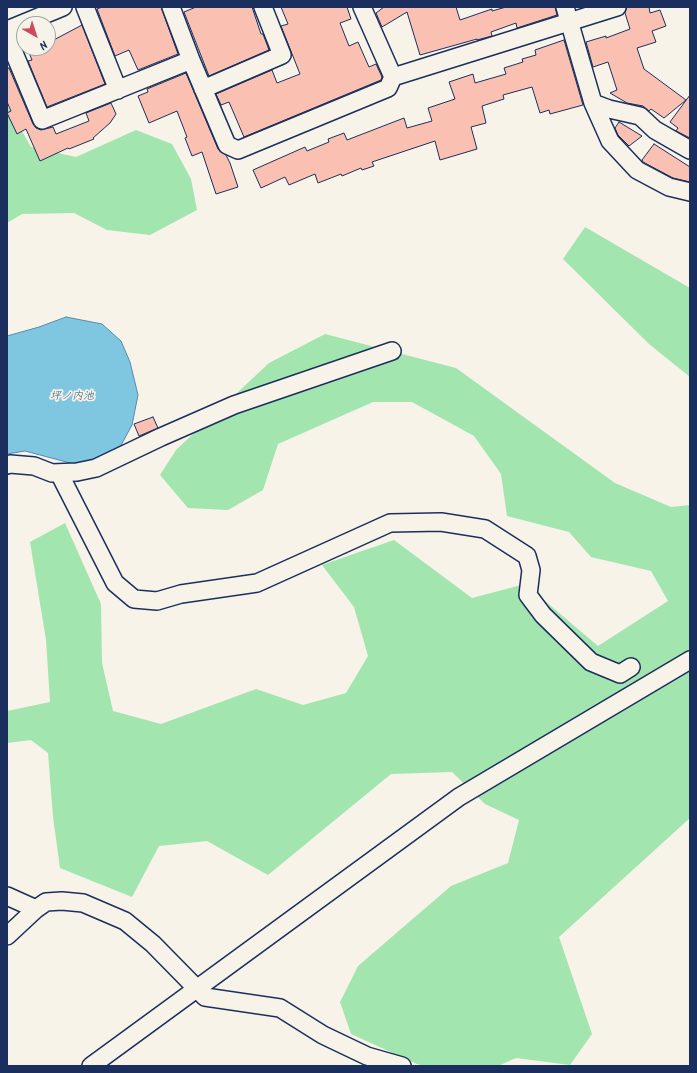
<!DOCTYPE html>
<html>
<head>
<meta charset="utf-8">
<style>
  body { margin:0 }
  #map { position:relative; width:697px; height:1073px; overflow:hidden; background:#f7f3e8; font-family:Kalam,sans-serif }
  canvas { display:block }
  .frame { position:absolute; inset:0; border:8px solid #1b2f5e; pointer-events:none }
  .north { position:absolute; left:16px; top:16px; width:40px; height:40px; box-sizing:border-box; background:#f7f3e8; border:1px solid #9fa5b1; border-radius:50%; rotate:141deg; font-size:11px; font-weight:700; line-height:16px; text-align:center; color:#1b2f5e }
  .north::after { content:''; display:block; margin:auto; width:14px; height:18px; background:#d1495b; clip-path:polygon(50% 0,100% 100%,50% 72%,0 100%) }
</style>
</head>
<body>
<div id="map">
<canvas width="697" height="1073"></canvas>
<div class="frame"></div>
<div class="north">N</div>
</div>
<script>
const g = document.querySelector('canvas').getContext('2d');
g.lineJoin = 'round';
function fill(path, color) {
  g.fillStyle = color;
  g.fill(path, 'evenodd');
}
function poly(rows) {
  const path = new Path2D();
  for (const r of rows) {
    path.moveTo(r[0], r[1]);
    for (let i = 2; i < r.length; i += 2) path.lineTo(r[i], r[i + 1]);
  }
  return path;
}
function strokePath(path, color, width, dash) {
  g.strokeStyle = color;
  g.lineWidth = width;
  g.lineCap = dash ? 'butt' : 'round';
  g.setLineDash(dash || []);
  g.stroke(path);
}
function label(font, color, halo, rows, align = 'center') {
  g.font = font + ' Kalam,"Klee One",sans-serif';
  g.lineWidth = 3.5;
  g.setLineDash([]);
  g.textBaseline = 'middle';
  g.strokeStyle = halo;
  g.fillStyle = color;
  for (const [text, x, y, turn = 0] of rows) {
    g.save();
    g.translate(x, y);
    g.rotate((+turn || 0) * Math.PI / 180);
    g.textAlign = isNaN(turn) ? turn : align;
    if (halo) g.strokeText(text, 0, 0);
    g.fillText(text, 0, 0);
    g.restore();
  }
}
const green = poly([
  [7,105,31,147,76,157,136,130,172,144,191,179,197,210,150,235,107,230,74,213,22,214,7,223],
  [585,227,690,288,690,377,649,344,563,259],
  [325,334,456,368,615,483,671,507,690,505,690,818,559,937,592,1034,570,1065,516,1058,498,1066,424,1066,417,1064,351,1034,340,1002,358,966,451,886,508,863,519,820,485,804,452,772,391,774,268,875,207,841,159,846,132,897,60,868,53,817,48,753,31,740,7,743,7,711,50,702,46,640,30,542,65,523,101,604,102,663,113,711,161,724,256,689,303,705,346,693,368,656,354,607,322,565,394,540,472,598,525,584,598,646,668,601,651,571,591,557,569,532,507,516,501,474,474,436,412,402,373,402,278,444,263,490,228,510,188,508,160,475,176,450,269,363]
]);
const water = poly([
  [66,317,102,324,121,341,130,362,138,395,132,425,119,449,93,461,74,464,25,451,7,454,7,336,39,327,66,317]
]);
const building = poly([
  [102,7,161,7,178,54,138,70,129,50,115,56,97,9,102,7],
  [196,7,252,7,261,34,263,34,269,50,209,76,184,12,196,7],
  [281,7,347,7,351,19,340,23,349,46,358,42,369,67,376,64,382,77,381,80,244,137,229,102,221,105,216,94,272,70,277,83,300,74,281,26,288,24,281,7],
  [384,7,456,7,460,20,492,9,492,11,506,7,555,7,557,15,517,28,516,23,491,32,492,36,477,40,477,39,420,55,407,12,382,27,376,13,384,7],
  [627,7,649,7,650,13,660,10,666,26,652,31,656,42,637,48,644,69,686,100,664,118,651,109,649,111,643,106,627,103,610,93,617,90,608,62,593,67,586,42,606,36,606,38,630,29,625,13,627,7],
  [82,25,105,84,47,107,28,61,32,60,27,48,48,48,48,43,82,25],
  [564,40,583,105,550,114,549,110,540,113,532,87,503,95,504,99,482,106,486,123,471,127,477,149,440,160,435,141,372,162,374,166,362,170,361,168,342,176,341,174,318,183,315,174,289,185,285,177,261,188,253,170,305,147,307,151,329,142,328,139,344,133,347,140,404,118,407,128,432,121,428,108,455,99,449,82,473,74,475,83,506,74,504,68,523,62,522,59,536,55,535,50,564,40],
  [9,68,33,124,36,128,41,130,53,127,56,134,89,121,86,113,111,103,116,114,110,123,93,138,94,139,69,149,68,148,40,161,26,129,17,134,7,113,11,111,7,102,7,69,9,68],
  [186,73,218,149,226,155,230,163,238,187,216,194,202,152,192,156,185,138,187,137,177,111,149,123,138,96,148,92,147,89,186,73],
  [690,95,690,138,676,131,678,128,670,122,690,95],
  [619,122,642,136,629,146,618,135,615,128,619,122],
  [654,144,690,167,690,182,673,178,643,162,642,160,654,144],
  [153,417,158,428,139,436,134,424,153,417]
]);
const minor = poly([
  [85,7,118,90],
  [171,7,191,60],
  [565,7,593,103,609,109,640,116,655,130,690,150],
  [7,30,63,7],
  [7,36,42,120,191,60,227,145,238,150,388,88,393,77,362,7],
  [393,77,617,7],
  [203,89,282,55,263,7],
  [593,103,610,141,637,170,669,187,690,192],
  [7,465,10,464,34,466,52,473,77,472,96,468,161,437,234,405,392,351],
  [59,473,115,583,134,599,157,601,181,594,257,583,390,523,441,522,485,529,527,556,531,570,528,595,543,615,591,662,620,674,631,667],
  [7,896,36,909],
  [7,936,36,909,46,902,62,901,83,903,125,921,153,944,205,997,280,1008,323,1035,367,1056,402,1066],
  [91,1066,459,797,690,660]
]);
const waterNames = [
  ["坪ノ内池",72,397]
];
fill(green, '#a3e5ae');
fill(water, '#7fc7e0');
strokePath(water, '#578aac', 1);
fill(building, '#fac0b2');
strokePath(building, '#1b2f5e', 1);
strokePath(minor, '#1b2f5e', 20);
strokePath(minor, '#f7f3e8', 17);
label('italic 11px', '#34557e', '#f7f3e8', waterNames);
</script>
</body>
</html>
